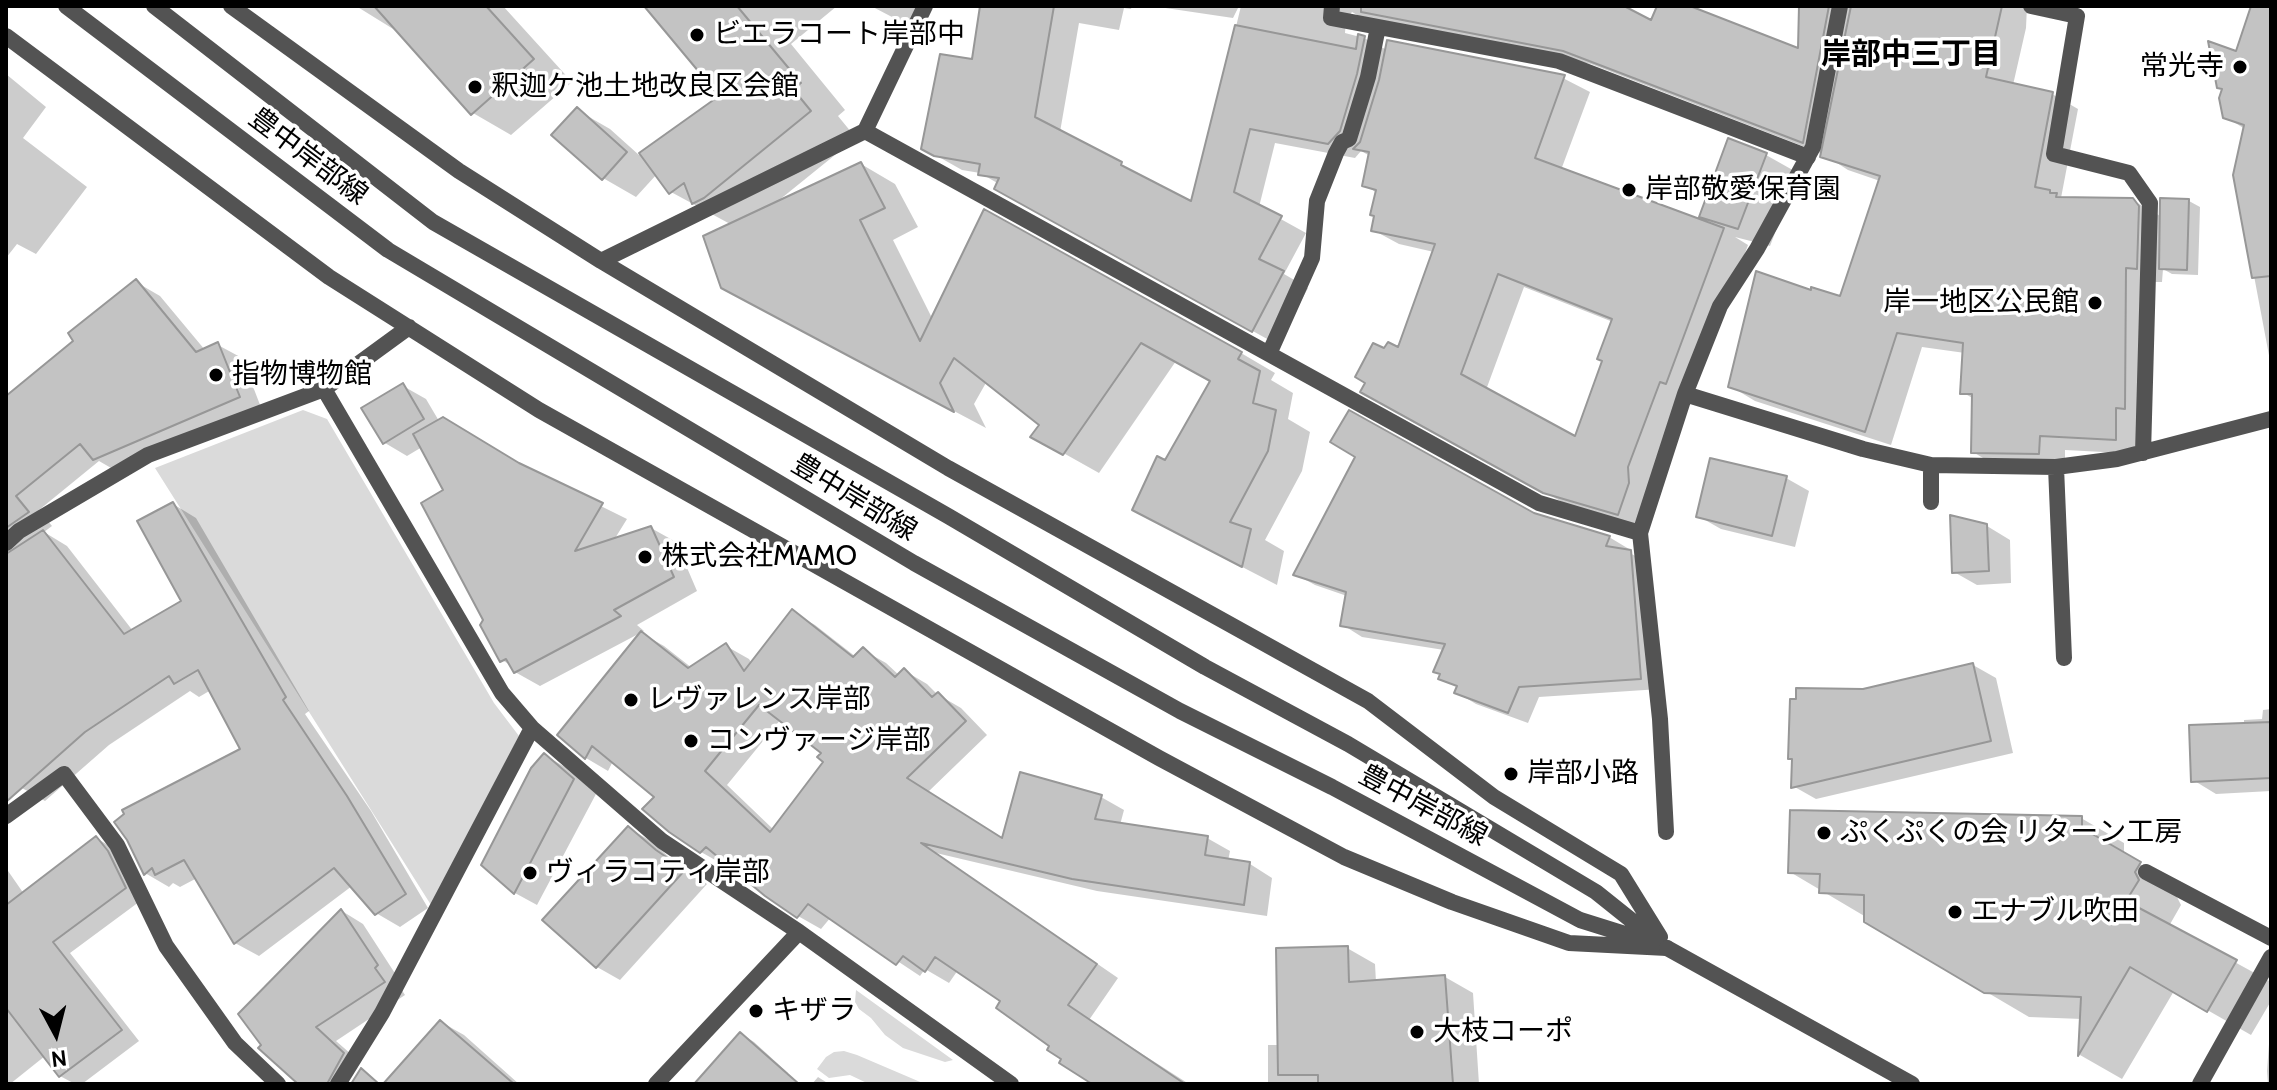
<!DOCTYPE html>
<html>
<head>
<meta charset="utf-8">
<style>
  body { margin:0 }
  #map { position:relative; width:2277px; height:1090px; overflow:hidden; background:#fff; font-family:Cabin,sans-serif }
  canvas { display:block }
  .frame { position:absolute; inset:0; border:8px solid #000; pointer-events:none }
  .north { position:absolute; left:16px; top:994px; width:80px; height:80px; -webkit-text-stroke:6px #fff; paint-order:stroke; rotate:173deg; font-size:22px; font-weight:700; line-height:32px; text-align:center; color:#000 }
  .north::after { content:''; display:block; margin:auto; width:28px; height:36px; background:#000; clip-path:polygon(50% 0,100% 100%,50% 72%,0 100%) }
</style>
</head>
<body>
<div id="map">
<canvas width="2277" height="1090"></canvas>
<div class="frame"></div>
<div class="north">N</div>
</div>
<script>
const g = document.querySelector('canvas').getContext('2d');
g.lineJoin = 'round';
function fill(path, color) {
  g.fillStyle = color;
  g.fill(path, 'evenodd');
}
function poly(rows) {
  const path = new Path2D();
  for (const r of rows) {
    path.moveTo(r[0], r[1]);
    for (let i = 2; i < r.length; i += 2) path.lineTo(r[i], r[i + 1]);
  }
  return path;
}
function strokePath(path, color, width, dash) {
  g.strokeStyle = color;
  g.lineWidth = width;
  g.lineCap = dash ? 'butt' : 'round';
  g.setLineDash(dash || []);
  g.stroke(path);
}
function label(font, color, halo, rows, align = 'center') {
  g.font = font + ' Cabin,"Noto Sans JP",sans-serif';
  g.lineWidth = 7;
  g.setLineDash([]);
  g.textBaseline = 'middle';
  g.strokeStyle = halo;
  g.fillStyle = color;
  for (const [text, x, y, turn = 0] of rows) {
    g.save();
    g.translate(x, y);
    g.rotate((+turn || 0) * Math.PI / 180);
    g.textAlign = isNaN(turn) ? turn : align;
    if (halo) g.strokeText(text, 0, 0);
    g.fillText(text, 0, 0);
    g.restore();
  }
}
const green = poly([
  [303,410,327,419,494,703,519,736,431,905,155,468],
  [856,990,953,1060,945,1062,903,1048,885,1035,871,1018,859,1009,855,1002],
  [844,1051,857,1055,925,1084,869,1084,850,1075,829,1078,817,1069,826,1057,834,1052]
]);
const shadow = poly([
  [356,6,503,6,572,82,511,135,473,113,398,32],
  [647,6,837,6,791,44,845,110,838,116,856,138,778,201,861,164,895,184,918,227,893,240,933,320,1241,353,1275,373,1271,380,1293,393,1288,419,1310,432,1302,471,1265,540,1284,551,1277,585,1169,529,1166,462,1212,381,1176,361,1099,473,1033,436,1042,425,987,381,974,404,986,428,758,307,732,225,671,192,657,174,636,197,603,178,577,110,610,129,639,155,721,96],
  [871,6,924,6,913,28],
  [982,6,1132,6,1131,9,1124,8,1119,30,1079,23,1060,132,1193,204,1241,6,1619,6,1652,22,1659,6,1684,6,1800,51,1801,6,2027,6,2026,28,2013,85,2052,94,2078,109,2061,198,2132,200,2162,217,2189,201,2200,207,2198,275,2172,274,2163,269,2162,282,2152,282,2141,454,2065,450,2065,468,1998,467,1973,452,1974,399,1962,392,1965,353,1922,347,1891,445,1755,401,1730,386,1812,292,1841,299,1880,181,1848,170,1823,154,1591,64,1371,23,1352,12,1346,20,1345,33,1364,38,1387,50,1555,74,1590,92,1561,170,1717,226,1702,217,1766,155,1798,173,1770,246,1735,237,1748,245,1643,528,1571,507,1388,405,1385,351,1399,350,1434,252,1399,244,1373,230,1377,193,1365,185,1370,156,1361,151,1355,158,1275,143,1259,207,1306,233,1284,274,1308,288,1278,345,1022,203,999,184,980,173,962,170,923,148,974,61],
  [1524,287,1613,322,1604,361,1576,438,1486,390],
  [1152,6,1239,6,1233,18],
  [2271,33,2271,366,2235,175,2245,129,2224,116,2237,53],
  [6,74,46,107,23,138,87,187,36,254,17,244,6,258],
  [136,282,160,296,205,350,218,345,242,358,262,410,118,472,99,461,39,510,52,526,44,532,67,546,133,631,184,601,173,504,196,518,309,711,305,714,371,811,428,908,400,927,376,913,352,886,259,956,235,943,197,878,180,887,173,883,169,887,145,873,242,750,211,690,199,697,190,691,109,745,45,801,22,788,6,770,6,405],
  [403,386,426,399,439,421,524,468,627,519,614,540,651,528,676,542,697,591,637,625,644,631,540,686,515,672,512,666,502,660,486,620,446,490,422,447,407,456,385,443],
  [1786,478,1809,491,1795,547,1721,529,1698,516],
  [1533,514,1609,537,1629,549,1628,552,1650,564,1660,689,1539,697,1528,723,1476,704,1456,692,1458,688,1441,678,1444,650,1362,637,1343,625,1347,596,1315,585,1295,574],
  [1987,526,2010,540,2011,583,1977,585,1954,572],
  [792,612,815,625,856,657,863,650,886,663,900,676,905,671,927,684,937,694,961,708,987,735,928,792,1003,840,1101,797,1124,810,1120,825,1207,838,1230,851,1228,861,1250,864,1272,878,1267,916,1097,891,936,853,1118,978,1089,1020,1189,1084,1094,1084,1003,1001,958,970,949,983,925,969,920,976,831,917,821,929,798,916,727,862,724,865,701,852,657,796,613,761,608,771,586,758,560,735,641,633,664,646,692,668,726,646,749,659,752,664],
  [781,719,824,752,826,762,774,830,727,785],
  [1973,665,1996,678,2013,753,1816,799,1793,786,1798,701,1863,691],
  [2271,709,2271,791,2216,794,2193,780,2244,725,2244,720,2262,719,2263,710],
  [544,755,567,768,596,794,537,905,515,893,484,864],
  [2081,818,2124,843,2124,855,2183,889,2177,897,2181,905,2169,926,2271,982,2271,1001,2251,1035,2174,991,2122,1079,2080,1055,2082,1019,2029,1017,1866,921,1866,917,1790,872],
  [628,828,651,841,679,866,707,884,620,980,597,967],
  [96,838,115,849,143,899,70,953,139,1041,82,1084,75,1084,60,1076,45,1056,10,1084,6,1084,6,868,24,894],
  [342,911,363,924,398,978,396,981,405,995,336,1041,359,1061,344,1084,301,1084],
  [1347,948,1375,964,1376,982,1445,977,1473,993,1479,1084,1268,1084,1268,1045,1280,1045],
  [2271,1017,2271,1084,2268,1084,2267,1071],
  [441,1022,464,1035,519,1084,386,1084],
  [741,1034,754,1042,788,1073,778,1084,697,1084],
  [818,1077,829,1084,812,1084]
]);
const building = poly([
  [374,6,486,6,534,59,471,115,374,6],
  [644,6,737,6,801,83,793,89,811,111,704,198,692,204,684,183,669,194,639,153,719,96,644,6],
  [980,6,1054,6,1035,117,1122,162,1121,165,1191,201,1235,25,1356,49,1358,34,1365,36,1357,74,1340,131,1328,144,1250,129,1234,192,1282,216,1259,259,1284,271,1252,332,994,189,999,178,978,175,980,164,934,156,921,149,940,54,972,59,980,6],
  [1361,6,1624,6,1651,20,1657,6,1690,6,1798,48,1799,6,1829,6,1803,143,1563,51,1361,12,1361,6],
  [1851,6,2002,6,1986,77,2053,92,2035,187,2050,190,2050,193,2057,193,2056,197,2133,198,2139,206,2137,269,2126,268,2125,409,2116,408,2116,440,2040,436,2039,454,1971,453,1972,394,1960,394,1963,343,1897,333,1865,432,1728,387,1756,271,1811,290,1811,287,1840,296,1880,176,1820,157,1851,6],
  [2251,6,2271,6,2271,276,2252,278,2233,175,2244,125,2223,118,2219,98,2222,89,2217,88,2208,41,2236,51,2251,6],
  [1387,40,1565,75,1535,158,1724,228,1666,384,1660,382,1628,467,1629,483,1618,515,1543,493,1360,392,1365,383,1355,377,1373,343,1384,348,1388,342,1398,347,1435,244,1371,231,1374,216,1370,215,1376,190,1362,186,1369,152,1353,149,1360,142,1379,80,1387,40],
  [1498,274,1612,319,1597,359,1602,361,1575,436,1461,374,1498,274],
  [577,107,627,152,602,180,551,135,577,107],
  [1728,138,1767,153,1738,229,1699,217,1728,138],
  [861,162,885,208,860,220,920,341,984,209,1242,352,1238,359,1260,371,1253,403,1276,410,1268,451,1230,522,1251,529,1242,567,1132,510,1157,456,1165,460,1210,381,1141,343,1063,455,1030,437,1039,425,954,358,940,383,954,412,721,288,703,236,861,162],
  [2160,198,2189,199,2187,270,2159,269,2160,198],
  [136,279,196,352,218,342,240,397,93,460,80,444,16,496,29,512,6,528,6,396,73,341,68,333,136,279],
  [403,383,424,419,383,444,361,408,403,383],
  [1349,410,1534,513,1610,536,1606,546,1631,550,1641,679,1519,687,1508,713,1454,693,1457,686,1438,679,1440,674,1433,672,1445,644,1340,626,1346,592,1293,575,1355,457,1330,442,1349,410],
  [443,417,519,463,603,503,575,551,651,526,674,577,614,610,621,616,514,673,506,659,500,662,480,625,483,620,421,503,443,490,413,434,443,417],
  [1710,458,1787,476,1772,536,1696,517,1710,458],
  [173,502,286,697,283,700,347,796,406,894,375,915,334,868,234,944,184,860,155,875,152,868,144,875,127,840,114,822,124,814,122,810,240,749,198,670,174,684,169,676,85,732,6,802,6,554,43,530,124,634,181,601,137,521,173,502],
  [1950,515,1987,524,1989,571,1952,573,1950,515],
  [792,609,853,657,863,647,895,677,904,668,932,697,938,692,966,721,907,778,1002,838,1020,772,1102,795,1095,819,1208,836,1205,855,1250,862,1244,905,1072,879,921,843,1097,964,1068,1005,1185,1084,1092,1084,1059,1063,1061,1059,1047,1050,1049,1046,996,1008,1000,1001,935,957,925,972,903,956,896,965,808,904,797,918,765,896,706,847,700,853,669,832,642,809,654,797,592,746,585,759,557,735,641,631,688,668,726,643,744,671,792,609],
  [759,705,821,753,817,757,823,762,770,832,705,771,759,705],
  [1973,663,1991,741,1791,788,1792,759,1788,759,1790,699,1796,699,1796,688,1863,689,1973,663],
  [2271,722,2271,778,2191,782,2189,725,2271,722],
  [544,753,574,779,514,894,481,865,531,768,544,753],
  [1790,810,2082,816,2082,828,2141,862,2135,872,2139,880,2126,901,2237,960,2207,1012,2130,967,2078,1056,2081,997,1984,993,1864,922,1864,895,1819,893,1820,874,1788,873,1790,810],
  [628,826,656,850,685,870,596,968,542,920,628,826],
  [96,836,108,851,126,888,53,942,122,1030,59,1077,6,1008,6,905,96,836],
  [341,909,378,965,375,968,385,982,316,1027,344,1053,327,1084,298,1084,258,1048,261,1045,238,1014,341,909],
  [1348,946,1349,982,1445,975,1453,1084,1318,1084,1318,1075,1278,1075,1276,948,1348,946],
  [440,1020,514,1084,383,1084,440,1020],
  [740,1032,799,1084,694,1084,740,1032],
  [361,1068,379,1084,351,1084,361,1068]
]);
const minor = poly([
  [66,6,388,250,914,563,1180,711,1332,787,1580,920,1647,941],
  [154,6,433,222,948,516,1205,667,1348,744,1596,892,1656,940],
  [231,6,459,171,601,261,948,468,1368,701,1494,797,1621,874,1660,937],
  [1332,6,1331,18,1559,61,1808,157],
  [2031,6,2077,16,2054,154,2129,173,2150,203,2143,453],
  [6,36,329,277,539,410,1159,758,1344,857,1452,902,1569,943,1667,948],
  [865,131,1539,503,1640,533],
  [601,261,865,131,925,6],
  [1269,354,1312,258,1317,201,1336,153,1342,142,1349,139,1368,77,1378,27],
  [324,389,502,693,532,728,662,841,799,932,1011,1084],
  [1685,394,1863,449,1931,465,2056,467,2117,459,2271,419],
  [2056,467,2064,658],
  [1931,502,1931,465],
  [6,543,19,531,148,455,324,389,409,327],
  [6,816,64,774,117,845,166,946,235,1043,278,1084],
  [1666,832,1660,719,1640,533,1685,394,1720,306,1757,249,1813,147,1840,6],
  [2146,872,2271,938],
  [338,1084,382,1013,532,728],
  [656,1084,799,932],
  [2200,1084,2271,957]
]);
const tertiary = poly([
  [1667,948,1912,1084]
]);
const markers = [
  [697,35,8,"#000"],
  [2240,67,8,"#000"],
  [475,87,8,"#000"],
  [1629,190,8,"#000"],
  [2095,303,8,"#000"],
  [216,375,8,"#000"],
  [645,557,8,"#000"],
  [631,700,8,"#000"],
  [691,741,8,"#000"],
  [1511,774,8,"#000"],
  [1824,833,8,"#000"],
  [530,873,8,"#000"],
  [1955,912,8,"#000"],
  [756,1011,8,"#000"],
  [1417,1032,8,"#000"]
];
const poiNames = [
  ["ビエラコート岸部中",713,35],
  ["常光寺",2224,67,"right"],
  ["釈迦ケ池土地改良区会館",491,87],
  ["岸部敬愛保育園",1645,190],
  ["岸一地区公民館",2079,303,"right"],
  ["指物博物館",232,375],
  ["株式会社MAMO",661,557],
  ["レヴァレンス岸部",647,700],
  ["コンヴァージ岸部",707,741],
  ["岸部小路",1527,774],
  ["ぷくぷくの会 リターン工房",1840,833],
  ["ヴィラコティ岸部",546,873],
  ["エナブル吹田",1971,912],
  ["キザラ",772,1011],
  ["大枝コーポ",1433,1032]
];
const streetNames = [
  ["豊中岸部線",308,157,37],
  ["豊中岸部線",854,498,31],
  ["豊中岸部線",1423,806,28]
];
const neighbourhoodNames = [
  ["岸部中三丁目",1911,55]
];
fill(green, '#dadada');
fill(shadow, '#0003');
fill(building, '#c3c3c3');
strokePath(building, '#979797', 2);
strokePath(minor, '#535353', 16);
strokePath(tertiary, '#535353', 16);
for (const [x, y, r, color] of markers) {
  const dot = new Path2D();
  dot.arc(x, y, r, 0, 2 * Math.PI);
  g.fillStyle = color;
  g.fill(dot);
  strokePath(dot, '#fff', 3);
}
label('28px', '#000', '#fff', poiNames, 'left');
label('28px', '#000', '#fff', streetNames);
label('bold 30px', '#000', '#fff', neighbourhoodNames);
</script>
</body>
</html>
